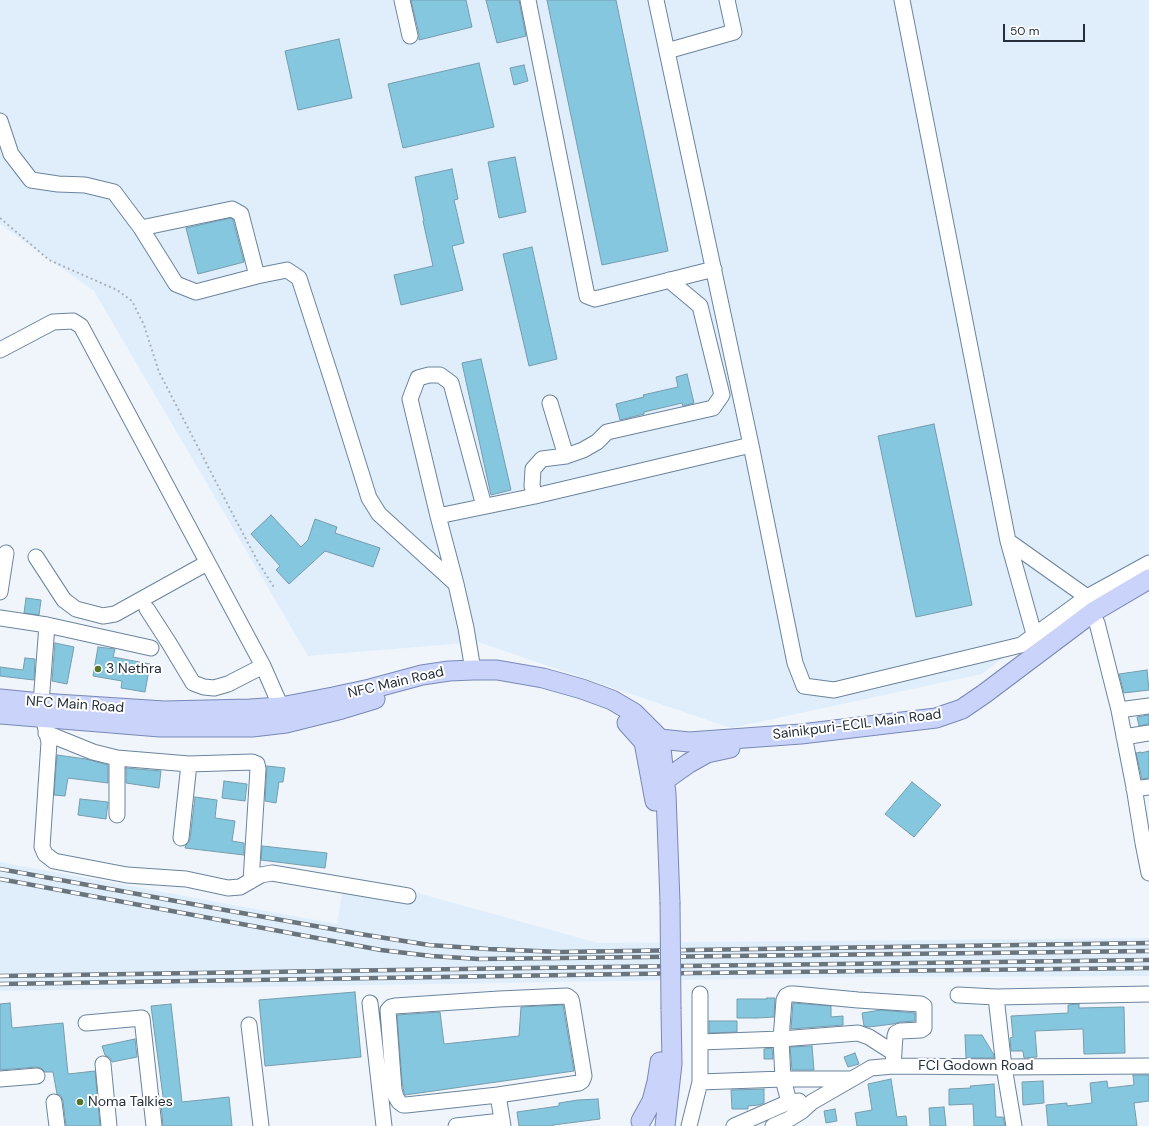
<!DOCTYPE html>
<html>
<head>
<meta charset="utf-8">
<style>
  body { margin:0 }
  #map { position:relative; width:1149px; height:1126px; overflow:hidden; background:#eff5fa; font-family:"DM Sans",sans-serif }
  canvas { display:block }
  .scale { position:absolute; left:1003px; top:24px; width:82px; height:18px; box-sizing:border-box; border:2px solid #242f3a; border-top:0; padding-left:5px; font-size:12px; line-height:14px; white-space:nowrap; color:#242f3a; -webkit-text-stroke:3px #fff; paint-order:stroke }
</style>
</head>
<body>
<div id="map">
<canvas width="1149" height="1126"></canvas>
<div class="scale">50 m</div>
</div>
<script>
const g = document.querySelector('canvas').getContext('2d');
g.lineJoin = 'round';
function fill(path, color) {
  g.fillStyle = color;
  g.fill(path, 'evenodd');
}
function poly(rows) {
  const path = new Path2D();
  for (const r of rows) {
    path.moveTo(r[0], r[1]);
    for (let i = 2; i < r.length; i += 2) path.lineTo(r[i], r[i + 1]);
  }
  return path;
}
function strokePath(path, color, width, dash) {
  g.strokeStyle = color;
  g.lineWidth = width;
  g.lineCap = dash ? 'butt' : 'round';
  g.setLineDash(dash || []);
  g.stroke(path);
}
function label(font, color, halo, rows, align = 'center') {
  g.font = font + ' "DM Sans",sans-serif';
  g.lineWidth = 4;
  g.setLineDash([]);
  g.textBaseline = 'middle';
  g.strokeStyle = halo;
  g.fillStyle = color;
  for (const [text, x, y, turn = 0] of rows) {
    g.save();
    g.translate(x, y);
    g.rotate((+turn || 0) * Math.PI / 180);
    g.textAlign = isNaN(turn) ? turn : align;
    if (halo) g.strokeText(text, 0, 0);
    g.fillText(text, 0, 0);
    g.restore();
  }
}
const built = poly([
  [0,0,1149,0,1149,563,1060,614,982,674,731,728,478,642,308,656,94,291,0,224],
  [0,862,337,924,345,877,418,893,598,943,1149,938,1149,976,870,977,0,991]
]);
const building = poly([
  [411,0,466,0,472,27,419,40,419,34,411,0],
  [486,0,519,0,526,36,497,43,486,0],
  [547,0,616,0,668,251,602,265,547,0],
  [339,39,352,98,298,110,285,51,339,39],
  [479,63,494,127,403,148,388,84,479,63],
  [524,65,528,81,514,85,510,68,524,65],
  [515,157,526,212,499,218,488,162,515,157],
  [452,169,458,199,454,200,464,243,452,246,463,290,401,305,394,275,433,266,423,221,424,221,415,177,452,169],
  [231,218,233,220,244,262,198,274,186,228,231,218],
  [532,247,557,359,529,366,503,254,532,247],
  [481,359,511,490,491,495,462,363,481,359],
  [687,374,694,403,683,406,682,403,644,412,644,414,620,420,616,404,644,397,643,395,678,387,676,377,687,374],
  [934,424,972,605,916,617,878,436,934,424],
  [271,515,301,547,308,540,315,519,337,527,335,533,380,548,373,567,325,551,289,584,276,570,280,566,251,534,271,515],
  [26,598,41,600,39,615,24,613,26,598],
  [55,643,74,647,67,684,52,681,55,643],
  [98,647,115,649,113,657,150,664,145,692,121,688,122,681,93,676,98,647],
  [25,658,35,659,34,680,0,676,0,667,23,670,25,658],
  [1147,670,1149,690,1124,693,1119,674,1147,670],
  [1149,715,1149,724,1139,726,1137,717,1149,715],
  [1149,751,1149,778,1142,779,1136,753,1141,752,1141,753,1149,751],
  [57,755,86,759,108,765,108,783,68,778,65,796,54,795,57,755],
  [267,766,285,768,283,782,279,782,276,803,265,801,267,766],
  [126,768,161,771,159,788,126,783,126,768],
  [224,781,247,784,245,801,222,798,224,781],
  [912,782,941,805,914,837,885,814,912,782],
  [195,797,217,800,215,818,235,821,232,841,244,843,244,855,185,848,186,845,188,843,190,839,195,797],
  [80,799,108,802,106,819,78,815,80,799],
  [262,846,327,853,325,868,261,860,262,846],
  [355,992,361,1057,265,1066,259,1000,355,992],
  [767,998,775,998,774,1017,757,1018,737,1018,737,999,767,999,767,998],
  [10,1003,12,1028,63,1023,68,1074,95,1071,100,1126,66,1126,63,1101,61,1096,57,1094,53,1072,45,1072,41,1068,36,1067,0,1070,0,1004,10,1003],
  [793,1003,831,1006,831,1017,843,1016,843,1025,791,1029,793,1003],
  [171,1004,182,1102,229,1097,232,1126,163,1126,161,1104,164,1104,151,1006,171,1004],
  [1079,1004,1079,1008,1124,1007,1125,1053,1084,1054,1083,1029,1035,1031,1037,1057,1024,1058,1023,1051,1011,1051,1010,1038,1013,1037,1011,1016,1068,1013,1068,1005,1079,1004],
  [563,1005,574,1071,405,1095,404,1093,402,1081,397,1015,440,1012,444,1044,519,1036,521,1007,563,1005],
  [881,1010,915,1013,915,1021,900,1022,893,1024,869,1027,864,1026,862,1013,881,1010],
  [709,1021,737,1021,737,1032,709,1033,709,1021],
  [965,1035,982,1035,994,1055,994,1058,966,1058,965,1035],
  [135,1039,137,1057,112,1062,110,1058,105,1055,102,1046,135,1039],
  [812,1046,814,1070,792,1070,790,1047,812,1046],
  [772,1048,773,1059,764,1059,764,1049,772,1048],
  [855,1053,859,1064,848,1067,844,1057,855,1053],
  [1133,1075,1149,1075,1149,1101,1134,1103,1137,1126,1048,1126,1046,1105,1067,1103,1067,1106,1092,1103,1090,1083,1107,1081,1108,1088,1134,1085,1133,1075],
  [891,1079,897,1117,906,1116,907,1126,857,1126,855,1113,872,1110,868,1084,891,1079],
  [1043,1081,1044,1103,1023,1105,1022,1082,1043,1081],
  [994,1084,996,1117,1003,1117,1005,1126,974,1126,973,1104,949,1105,949,1089,971,1088,970,1086,994,1084],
  [764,1089,764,1103,759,1105,748,1106,748,1109,732,1109,731,1090,764,1089],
  [598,1099,600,1119,553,1125,553,1126,519,1126,517,1112,559,1106,559,1103,578,1100,598,1099],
  [944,1107,946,1126,930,1126,929,1108,944,1107],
  [835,1109,837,1121,826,1123,824,1111,835,1109]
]);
const path = poly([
  [0,218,49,260,117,290,132,301,144,325,159,372,230,509,257,560,275,589]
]);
const minor = poly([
  [402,0,410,36],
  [528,0,587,296,595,299,714,269],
  [656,0,751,445,795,663,804,686,834,690,1021,645,1087,597,1149,563],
  [902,0,1008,541,1034,634],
  [667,51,734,32,727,0],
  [0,121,11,154,31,180,58,184,85,185,114,192,141,228,176,284,196,292,257,276,287,270,299,278,333,383,369,498,379,514,456,584],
  [141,228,232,209,241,214,257,276],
  [0,350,53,322,73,321,81,326,263,666,281,707],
  [550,403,566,456],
  [535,496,532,486,533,469,542,459,566,456,583,450,597,442,607,432,713,408,722,395,700,306,669,280],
  [438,516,410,399,418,378,429,375,440,375,451,383,484,506],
  [1008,541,1087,597],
  [36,557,64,600,76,609,103,616,115,614,207,563],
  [0,592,6,553],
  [147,609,169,643,193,683,204,687,214,688,228,684,263,666],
  [0,618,47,625,151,648],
  [1097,623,1119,710,1134,787,1143,843,1149,873],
  [473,670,466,628,456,584,438,516,535,496,751,445],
  [41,703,47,625],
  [1119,710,1149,706],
  [43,717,49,742,42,847,45,854,54,861,127,875,186,879,228,888,240,887,261,875,272,873,408,896],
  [46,733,93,752,117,758,189,764,252,762,257,764,258,769,251,881],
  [1124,737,1149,733],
  [1134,789,1149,787],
  [117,815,117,758],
  [181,838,189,764],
  [700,994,700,1042],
  [958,995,996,997,1149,994],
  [996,997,1004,1067,1014,1126],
  [370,1003,384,1126],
  [86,1023,142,1018,154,1126],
  [249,1025,261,1126],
  [103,1064,109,1126],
  [0,1079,37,1076],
  [700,1082,783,1079,851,1079],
  [498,1095,579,1083,582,1081,584,1076,572,1003,571,999,567,996,499,999,395,1006,391,1007,388,1010,394,1090,396,1097,399,1102,403,1105,406,1105,498,1095,503,1126],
  [54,1102,57,1126],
  [789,1102,783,1079,781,1039,784,1000,786,996,790,994,794,994,858,1000,921,1004,924,1006,924,1028,921,1030,900,1031,896,1033,895,1036,893,1066],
  [456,1126,502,1121],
  [689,1126,700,1082,700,1042,781,1039,858,1033,869,1037,894,1053],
  [734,1126,789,1102,799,1101],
  [773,1126,789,1119,802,1111,812,1102,871,1068,893,1066,1004,1067,1149,1066]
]);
const major = poly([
  [0,699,41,703,164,711,250,709,281,707,333,697,370,689,422,675,449,671,473,670,497,670,543,678,582,689,612,700,634,713,660,739,666,794,670,902],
  [0,714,160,727,252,727,286,723,342,709,375,699],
  [627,723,644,742,655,801],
  [647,741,660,739,689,742,801,734,936,718,962,709,984,694,1093,612,1149,579],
  [654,784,665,780,689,763,707,753,730,748],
  [641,1121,652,1101,657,1082,660,1062],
  [665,1126,672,1064,671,1009]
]);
const rail = poly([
  [0,869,225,910,360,934,429,945,488,949,560,952,1149,943],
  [0,879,381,950,431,956,479,959,1149,951],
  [0,976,528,968,1149,960],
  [0,984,694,973,1149,968]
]);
const majorBridge = poly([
  [670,902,671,1009]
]);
const markers = [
  [98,669,4,"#537329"],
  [80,1102,4,"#537329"]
];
const poiNames = [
  ["3 Nethra",106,669],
  ["Noma Talkies",88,1102]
];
const streetNames = [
  ["NFC Main Road",396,683,-13],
  ["NFC Main Road",75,705,4],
  ["Sainikpuri-ECIL Main Road",857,725,-7],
  ["FCI Godown Road",976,1066]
];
fill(built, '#e0eefc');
fill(building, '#86c7e0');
strokePath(building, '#759dad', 1);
strokePath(minor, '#6a849e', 17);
strokePath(major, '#7988b6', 21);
strokePath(path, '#aab2b9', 2, [2, 3]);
strokePath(minor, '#fff', 15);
strokePath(major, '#cad4fb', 19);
strokePath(rail, '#6a747c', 4.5);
strokePath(rail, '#fff', 3, [9]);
strokePath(majorBridge, '#7988b6', 21, []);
strokePath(majorBridge, '#cad4fb', 19);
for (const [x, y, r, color] of markers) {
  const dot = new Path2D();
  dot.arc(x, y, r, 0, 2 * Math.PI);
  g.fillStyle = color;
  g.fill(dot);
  strokePath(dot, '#fff', 1.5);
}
label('14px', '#242f3a', '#fff', poiNames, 'left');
label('14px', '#242f3a', '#fff', streetNames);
</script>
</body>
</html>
